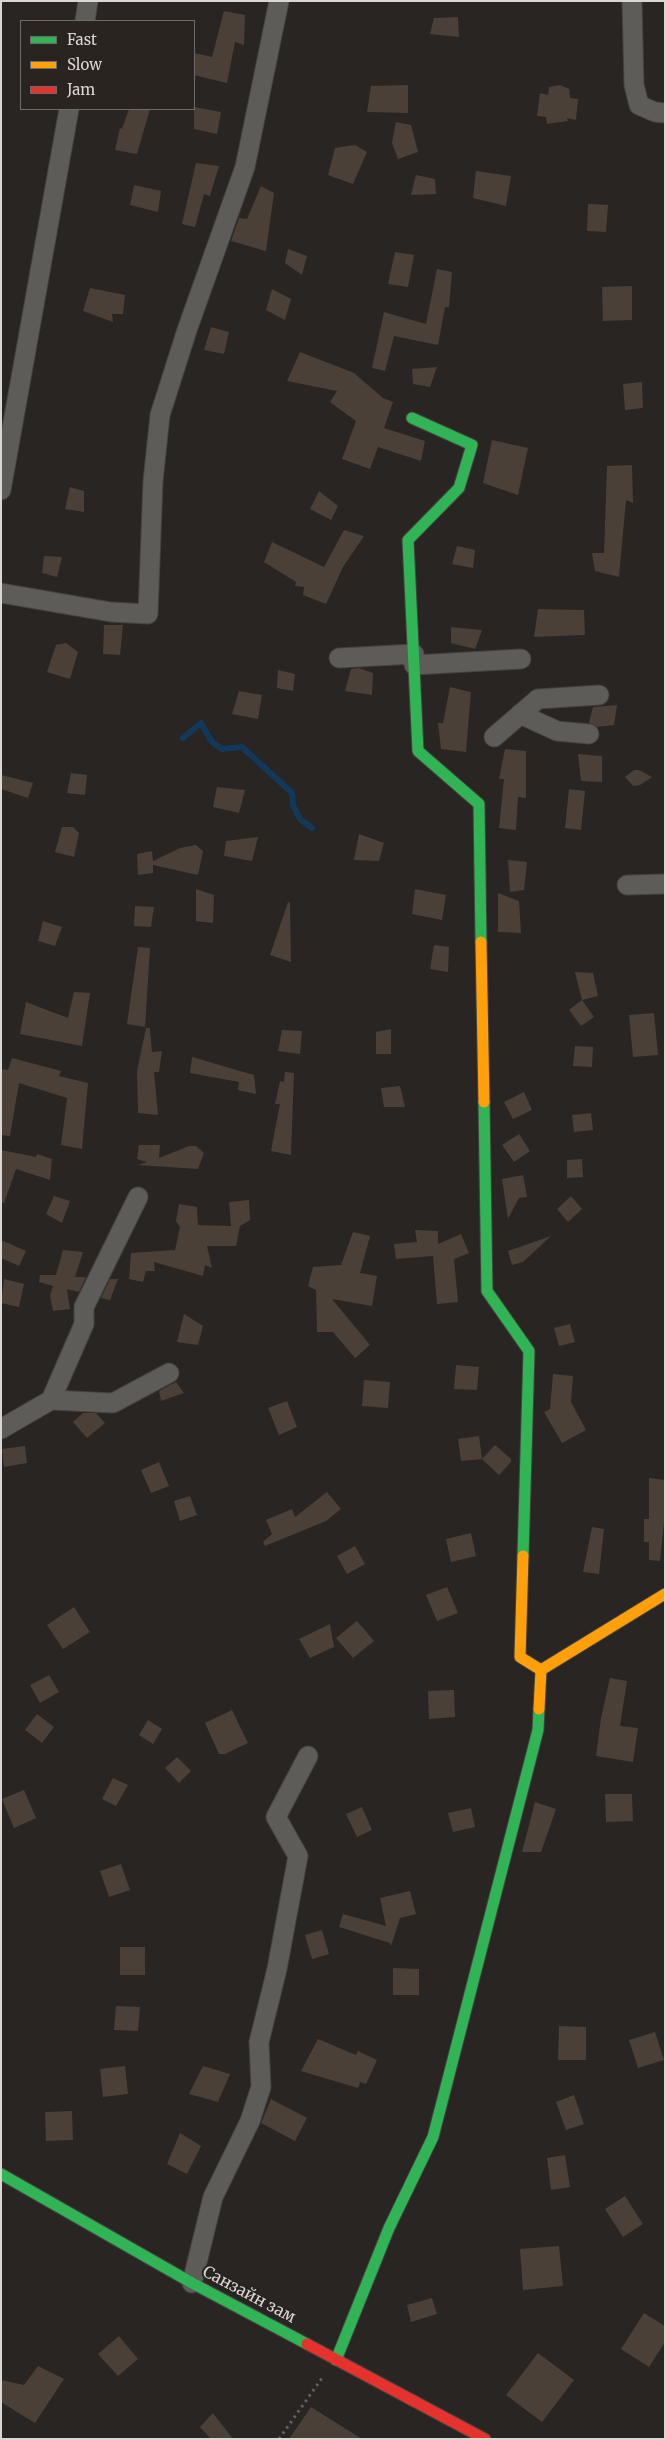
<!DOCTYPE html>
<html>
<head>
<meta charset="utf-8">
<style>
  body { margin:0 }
  #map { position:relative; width:666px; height:2440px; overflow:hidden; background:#282522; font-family:Merriweather,serif }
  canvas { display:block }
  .frame { position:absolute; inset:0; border:2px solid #dad6d4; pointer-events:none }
  .legend { position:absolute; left:20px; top:20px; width:175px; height:90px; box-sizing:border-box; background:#2a2420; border:1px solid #706b68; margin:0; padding:6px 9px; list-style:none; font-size:15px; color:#dad6d4 }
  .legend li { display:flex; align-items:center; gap:10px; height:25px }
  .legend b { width:25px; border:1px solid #706b68 }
</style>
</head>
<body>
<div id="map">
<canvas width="666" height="2440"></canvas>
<div class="frame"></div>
<ul class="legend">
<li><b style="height:6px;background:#30b455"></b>Fast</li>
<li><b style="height:6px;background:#ff9f0a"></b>Slow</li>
<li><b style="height:6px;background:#e5322d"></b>Jam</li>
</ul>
</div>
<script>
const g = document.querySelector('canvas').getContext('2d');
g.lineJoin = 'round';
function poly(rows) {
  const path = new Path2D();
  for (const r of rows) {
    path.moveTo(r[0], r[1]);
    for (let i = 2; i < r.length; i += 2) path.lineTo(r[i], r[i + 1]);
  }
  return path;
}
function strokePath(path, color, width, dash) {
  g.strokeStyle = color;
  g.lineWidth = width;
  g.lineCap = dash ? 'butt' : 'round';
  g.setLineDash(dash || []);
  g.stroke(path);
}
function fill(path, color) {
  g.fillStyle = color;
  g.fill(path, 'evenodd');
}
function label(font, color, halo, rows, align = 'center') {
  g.font = font + ' Merriweather,serif';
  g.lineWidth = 4;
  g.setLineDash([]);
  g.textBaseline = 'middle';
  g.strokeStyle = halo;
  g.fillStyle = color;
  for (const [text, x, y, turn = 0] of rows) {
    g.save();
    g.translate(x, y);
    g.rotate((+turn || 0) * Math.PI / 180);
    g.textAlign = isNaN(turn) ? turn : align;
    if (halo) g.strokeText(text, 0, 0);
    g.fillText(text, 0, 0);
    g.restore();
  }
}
const stream = poly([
  [183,738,201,723,212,742,222,749,242,747,292,793,293,805,300,819,312,828]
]);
const building = poly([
  [224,11,245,15,244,45,235,42,227,83,194,75,194,53,212,57],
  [458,17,459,37,430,34,434,18],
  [408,85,408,113,367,112,371,86],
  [560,85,569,89,570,98,578,99,576,120,567,118,568,121,547,124,546,117,537,116,540,93,548,95,549,87],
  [194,107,221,112,217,134,194,129],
  [129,109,150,109,137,154,115,150,120,128,122,129],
  [396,122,411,125,418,152,398,159,392,143],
  [355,145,367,152,353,184,328,175,335,148],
  [196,163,219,166,210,196,204,194,195,227,182,224],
  [476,171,511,176,506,206,473,198],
  [416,175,435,179,436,194,411,195],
  [134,185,161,191,158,212,130,205],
  [261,186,274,193,266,251,231,241,239,218,247,219],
  [588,204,608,205,606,232,587,231],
  [288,249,307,256,302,275,285,263],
  [395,252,414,255,408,287,388,284],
  [437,269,452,272,449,307,445,307,438,345,394,336,385,371,372,368,384,312,426,324],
  [632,286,632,320,603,321,602,287],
  [90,288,125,295,123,314,112,314,113,322,83,311],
  [272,289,291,299,285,320,266,310],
  [211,327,229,332,224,354,204,350],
  [300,352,354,373,383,398,393,402,384,428,425,441,421,461,378,447,370,469,342,459,356,421,330,402,337,391,287,381],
  [437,367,430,387,413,384,412,369],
  [642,382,643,408,625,410,623,384],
  [492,440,528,448,518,495,483,483],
  [632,465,633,503,626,500,619,577,595,571,592,553,604,553,607,466],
  [70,487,84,491,84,512,65,509],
  [319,491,338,506,331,520,310,509],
  [344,530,364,536,343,567,326,604,303,595,304,587,295,586,296,582,264,562,272,542,324,567],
  [457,546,475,550,473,568,452,564],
  [44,556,62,557,57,577,42,573],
  [538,609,584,610,585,635,534,637],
  [104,625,123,625,120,655,103,654],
  [451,627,482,630,475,649,451,643],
  [66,643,78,652,70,679,47,672,56,645],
  [359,668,373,673,372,695,345,691,351,669],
  [278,670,295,674,293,691,277,688],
  [450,687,471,692,466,752,441,749,438,723,443,723],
  [239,691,262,695,258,719,232,714],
  [617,705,614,725,597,727,589,723,593,707],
  [505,749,526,751,526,798,518,797,516,830,499,828,504,779,499,779],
  [578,754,602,756,602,782,581,781],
  [634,770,639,770,652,777,640,785,633,786,625,777],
  [71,773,87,775,85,795,67,793],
  [1,775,33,783,28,798,1,789],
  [217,787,245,790,239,813,213,807],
  [569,789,585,791,581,830,565,828],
  [62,827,73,827,79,833,74,857,55,852],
  [359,834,384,843,379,861,354,860],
  [258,837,252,861,224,856,226,841],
  [196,845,203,851,198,875,153,865,153,873,138,875,137,854,152,851,153,861,180,848],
  [508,860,527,862,524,890,510,892],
  [196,889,214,895,213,923,196,921],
  [415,889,446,895,442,920,412,914],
  [498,893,519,901,521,933,498,932],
  [288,902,290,903,291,962,270,955],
  [135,906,154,907,151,927,134,926],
  [43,921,62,927,55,946,38,941],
  [434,945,449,947,448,972,430,969],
  [138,947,150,948,145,1027,127,1024],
  [575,972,593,973,598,996,582,1000],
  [74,992,90,993,82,1046,20,1034,26,1002,68,1018],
  [582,1000,594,1017,581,1026,569,1010],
  [654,1013,658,1055,633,1057,629,1015],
  [146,1028,150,1028,152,1052,162,1051,159,1072,154,1072,158,1115,138,1113,137,1071],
  [391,1029,391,1054,376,1054,376,1032],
  [282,1030,302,1031,300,1054,278,1051],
  [575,1046,593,1047,592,1067,573,1066],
  [192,1057,254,1075,256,1094,238,1090,239,1082,190,1073],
  [12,1058,61,1071,59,1076,88,1083,82,1149,61,1145,67,1098,19,1083,10,1136,1,1135,1,1069,8,1070],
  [285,1072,294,1073,291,1155,271,1151,280,1104,275,1104,280,1081,284,1082],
  [400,1086,405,1107,384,1107,381,1088],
  [524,1092,532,1110,513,1119,504,1102],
  [591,1113,593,1130,574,1132,572,1115],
  [519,1134,530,1151,514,1162,502,1145],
  [139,1145,160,1145,159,1158,189,1146,196,1146,204,1153,198,1169,138,1165,147,1162,137,1159],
  [1,1150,36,1157,37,1154,52,1159,50,1180,16,1169,4,1203,1,1203],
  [582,1159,583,1177,567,1178,567,1160],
  [523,1175,527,1197,519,1198,508,1219,502,1179],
  [54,1196,70,1201,62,1223,46,1214],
  [571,1196,582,1209,568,1222,557,1209],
  [249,1200,250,1220,240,1226,236,1246,207,1246,212,1268,205,1265,203,1276,154,1262,155,1271,146,1271,143,1282,129,1279,131,1253,175,1250,180,1227,176,1221,179,1204,197,1207,198,1225,231,1226,229,1202],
  [415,1230,438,1231,438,1244,461,1234,469,1253,454,1259,458,1302,437,1304,433,1256,396,1259,394,1244,417,1242],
  [353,1232,370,1236,360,1273,377,1276,372,1306,332,1299,370,1345,355,1358,333,1332,317,1332,316,1290,308,1286,313,1267,341,1265],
  [551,1236,523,1262,512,1265,508,1251],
  [1,1240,26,1251,19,1266,1,1258],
  [63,1250,83,1252,75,1277,86,1277,79,1292,67,1289,70,1309,53,1311,50,1296,53,1286,39,1282,40,1275,56,1275],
  [4,1279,24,1284,19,1307,1,1303],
  [110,1279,118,1279,110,1300,101,1298],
  [184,1314,203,1326,198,1345,177,1342],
  [570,1324,575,1342,559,1346,554,1328],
  [456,1365,479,1367,477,1390,454,1389],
  [553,1374,573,1376,571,1402,586,1430,562,1443,544,1412,550,1409],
  [364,1380,390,1382,388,1408,362,1406],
  [176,1382,184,1393,161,1401,159,1391],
  [287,1401,297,1427,279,1435,268,1408],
  [83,1413,96,1413,105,1423,87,1438,73,1422],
  [479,1436,482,1459,461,1461,458,1439],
  [495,1445,511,1459,511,1462,499,1475,482,1459],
  [25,1446,27,1463,4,1467,2,1449],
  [159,1462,169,1486,151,1493,141,1470],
  [649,1478,665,1480,665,1512,660,1561,649,1560,649,1542,644,1542,644,1519,649,1519],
  [327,1492,341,1509,326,1521,265,1546,263,1542,272,1534,266,1520,292,1509,295,1517],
  [190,1496,197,1515,180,1521,174,1501],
  [592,1527,604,1529,599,1574,583,1572],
  [471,1533,476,1556,451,1562,446,1539],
  [355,1546,365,1564,347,1574,337,1556],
  [447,1587,458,1613,437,1621,426,1595],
  [74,1607,90,1632,63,1649,47,1625],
  [357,1621,374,1641,353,1658,336,1638],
  [330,1624,334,1647,310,1658,299,1639],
  [49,1675,59,1692,40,1703,30,1685],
  [610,1678,627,1681,620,1726,638,1728,633,1762,596,1756,601,1718],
  [454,1690,455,1717,429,1719,428,1691],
  [232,1710,248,1743,225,1754,219,1754,205,1723],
  [37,1714,54,1727,42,1743,25,1730],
  [148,1720,162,1729,153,1744,139,1735],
  [177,1757,191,1771,179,1783,165,1768],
  [113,1778,128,1785,116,1806,102,1799],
  [24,1790,36,1818,14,1828,2,1799],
  [605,1794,632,1794,633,1821,606,1822],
  [535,1802,556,1809,541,1852,522,1852],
  [362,1807,372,1830,357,1837,346,1814],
  [471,1808,475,1827,453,1832,448,1813],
  [121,1864,130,1890,109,1897,100,1871],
  [410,1891,416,1914,400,1918,391,1946,390,1943,339,1927,343,1914,386,1926,380,1898],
  [322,1930,329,1954,312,1959,305,1935],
  [120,1947,145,1947,145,1975,120,1975],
  [393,1968,419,1969,419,1995,393,1995],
  [116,2006,140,2007,138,2031,114,2030],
  [559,2026,586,2027,586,2060,558,2060],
  [655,2032,664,2060,638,2068,629,2040],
  [318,2039,356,2055,358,2051,377,2060,366,2084,360,2082,358,2088,301,2071],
  [125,2066,128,2094,103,2097,100,2069],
  [203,2066,230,2074,218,2102,189,2094],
  [574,2095,584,2124,566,2130,556,2102],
  [271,2099,307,2118,295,2141,261,2123],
  [72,2111,73,2140,46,2141,45,2112],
  [180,2133,201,2146,187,2174,167,2164],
  [565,2155,570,2187,551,2190,547,2158],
  [625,2196,643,2224,623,2237,605,2209],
  [559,2246,563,2286,523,2290,520,2249],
  [432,2298,437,2314,411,2322,407,2305],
  [644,2313,665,2326,665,2342,649,2367,621,2349],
  [119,2336,138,2359,118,2376,98,2354],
  [538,2353,574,2380,542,2422,506,2395],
  [38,2366,64,2379,35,2423,1,2402,1,2380,24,2385],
  [311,2407,362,2439,289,2439],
  [213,2413,233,2439,211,2439,200,2427]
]);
const path = poly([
  [279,2439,322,2378]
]);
const street = poly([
  [632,1,634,85,639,105,655,112,665,113],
  [85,21,88,1],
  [1,490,69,109],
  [1,593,111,612,148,614,153,481,160,415,187,330,245,167,279,1],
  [339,658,414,654],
  [414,665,521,659],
  [520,714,557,731,589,734],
  [494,737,538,699,599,695],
  [627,885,665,884],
  [51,1400,84,1324,84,1307,138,1197],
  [1,1429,51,1400,113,1403,169,1373],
  [192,2283,213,2197,250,2121,261,2087,259,2042,277,1969,298,1856,276,1817,308,1756]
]);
const fast = poly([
  [412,418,472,445,459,488,408,540,418,751,479,804,481,942],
  [484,1102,487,1291,529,1351,523,1556],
  [1,2174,192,2283,307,2344],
  [336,2360,389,2228,433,2137,538,1730,539,1709]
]);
const slow = poly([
  [481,942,484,1102],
  [523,1556,520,1657,541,1670],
  [539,1709,541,1670,665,1594]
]);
const jam = poly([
  [307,2344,485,2439]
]);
const streetNames = [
  ["Санзайн зам",249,2295,28]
];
strokePath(stream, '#13395a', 6);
fill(building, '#4a4038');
strokePath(street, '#454240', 21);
strokePath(fast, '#454240', 13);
strokePath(slow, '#454240', 13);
strokePath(jam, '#454240', 13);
strokePath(path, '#64615e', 3, [2.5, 4]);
strokePath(street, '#5e5c59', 19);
strokePath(fast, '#30b455', 11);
strokePath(slow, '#ff9f0a', 11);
strokePath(jam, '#e5322d', 11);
label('16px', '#dad6d4', '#2a2420', streetNames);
</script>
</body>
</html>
